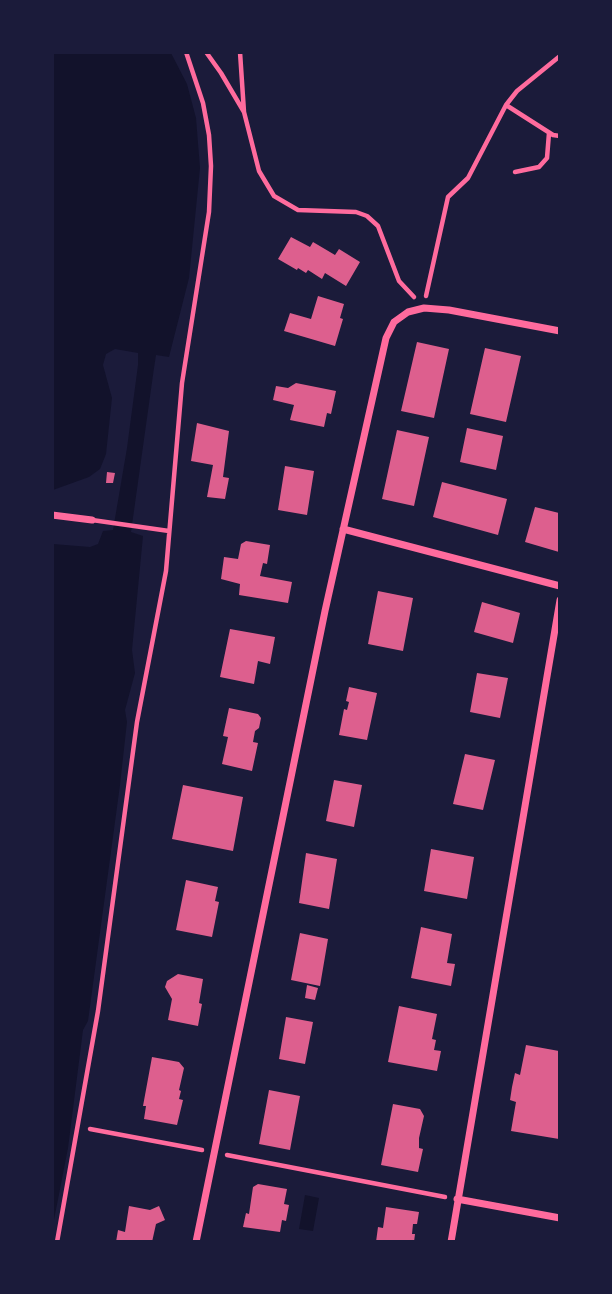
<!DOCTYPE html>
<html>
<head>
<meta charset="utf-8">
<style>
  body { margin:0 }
  #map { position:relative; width:612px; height:1294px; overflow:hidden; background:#1b1b3a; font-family:"Space Grotesk",sans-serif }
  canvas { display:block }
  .frame { position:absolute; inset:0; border:54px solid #1b1b3a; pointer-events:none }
</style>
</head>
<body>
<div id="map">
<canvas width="612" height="1294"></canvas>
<div class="frame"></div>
</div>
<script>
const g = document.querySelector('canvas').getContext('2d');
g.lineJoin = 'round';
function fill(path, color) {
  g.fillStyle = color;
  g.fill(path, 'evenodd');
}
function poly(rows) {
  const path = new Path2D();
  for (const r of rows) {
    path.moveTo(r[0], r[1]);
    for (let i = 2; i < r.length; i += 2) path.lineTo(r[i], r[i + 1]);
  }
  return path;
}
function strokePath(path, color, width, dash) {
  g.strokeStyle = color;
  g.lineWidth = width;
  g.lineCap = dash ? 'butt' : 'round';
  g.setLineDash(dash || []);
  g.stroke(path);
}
const water = poly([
  [53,53,171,53,187,84,196,118,200,168,189,278,169,357,156,355,154,368,131,532,143,536,132,650,135,673,125,710,127,722,120,785,88,1021,83,1030,68,1148,53,1225,53,544,90,547,98,544,103,531,113,530,127,448,138,365,138,353,115,349,106,354,103,365,112,398,106,454,100,469,89,477,53,490],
  [305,1195,319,1198,313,1231,299,1229]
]);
const building = poly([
  [291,237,310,247,313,242,335,255,339,249,360,262,346,286,325,273,322,279,308,270,306,273,298,268,297,270,278,259],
  [318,296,344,304,340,318,343,319,335,346,284,331,290,313,311,319],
  [417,342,449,349,434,418,401,411],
  [485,348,521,356,506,422,470,414],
  [296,383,336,391,331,414,327,413,324,427,290,420,294,405,273,400,276,386,288,388],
  [197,423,229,431,223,477,229,478,225,499,207,497,213,465,191,461],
  [467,428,503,436,496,470,460,462],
  [397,430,429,437,414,506,382,499],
  [285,466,314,471,307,515,278,510],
  [107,472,115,473,113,483,106,483],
  [442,482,507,499,498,535,433,517],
  [535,507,559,513,559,552,525,542],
  [246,541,270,545,267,564,263,563,260,576,292,582,288,603,239,595,240,584,221,579,224,557,238,559,241,544],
  [378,591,413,598,403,651,368,644],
  [482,602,520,613,513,643,474,632],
  [230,629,275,637,270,664,258,661,254,684,220,677],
  [477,673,508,678,500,718,470,712],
  [349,687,377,693,367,740,339,735,344,709,347,710,349,702,346,701],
  [229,708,258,714,261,718,259,728,255,731,253,742,258,743,252,771,222,764,228,737,223,736],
  [465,754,495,760,483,810,453,804],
  [334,780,362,785,354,827,326,821],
  [183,785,243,797,233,851,172,839],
  [431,849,474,857,467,899,424,891],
  [306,853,337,859,329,909,299,903],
  [186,880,218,887,215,901,219,902,212,937,176,930],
  [421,927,452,934,447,963,455,964,451,986,411,978],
  [300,933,328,939,320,986,291,980],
  [178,974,203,979,199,1003,202,1004,198,1026,168,1020,172,999,165,987,167,981],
  [307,985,318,988,315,1000,305,998],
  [399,1006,437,1014,432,1039,436,1040,434,1050,441,1051,437,1071,388,1062],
  [286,1017,313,1022,305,1064,279,1059],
  [526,1045,559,1051,559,1139,511,1131,516,1102,510,1100,512,1087,515,1073,520,1075],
  [152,1057,179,1062,184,1068,179,1090,181,1091,179,1099,183,1100,177,1125,144,1119,146,1106,143,1106],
  [269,1090,300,1096,290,1150,259,1144],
  [393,1104,420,1109,424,1116,419,1138,419,1148,423,1149,418,1172,381,1165],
  [258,1184,287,1189,284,1204,289,1205,286,1221,282,1220,280,1232,243,1227,246,1213,249,1214,253,1187],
  [129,1206,150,1210,159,1206,165,1220,156,1224,152,1242,116,1242,118,1230,125,1232],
  [386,1207,419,1212,417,1224,413,1224,412,1234,415,1234,414,1242,376,1242,378,1227,383,1228]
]);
const path = poly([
  [206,52,221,73,244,112,240,52],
  [506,105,517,91,560,56],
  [244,112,259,171,274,196,298,210,356,212,367,216,378,226,399,281,414,297],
  [515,172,539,167,547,158,549,133],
  [426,296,448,197,468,178,506,105,553,135,560,136],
  [90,1129,202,1150],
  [227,1155,445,1197]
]);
const service = poly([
  [92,520,169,531],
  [57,1242,98,1011,137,722,166,571,182,383,209,212,211,166,209,135,203,103,186,52]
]);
const minor = poly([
  [52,515,92,520],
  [343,529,560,586],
  [457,1199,560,1218],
  [196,1242,325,611,386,338,394,322,408,312,424,308,449,310,560,331],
  [451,1242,560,600]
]);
fill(water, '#12122b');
fill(building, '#dd5f8e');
strokePath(path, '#ff6b9d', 4.5);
strokePath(service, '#ff6b9d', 4.5);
strokePath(minor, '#ff6b9d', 7);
</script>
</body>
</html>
